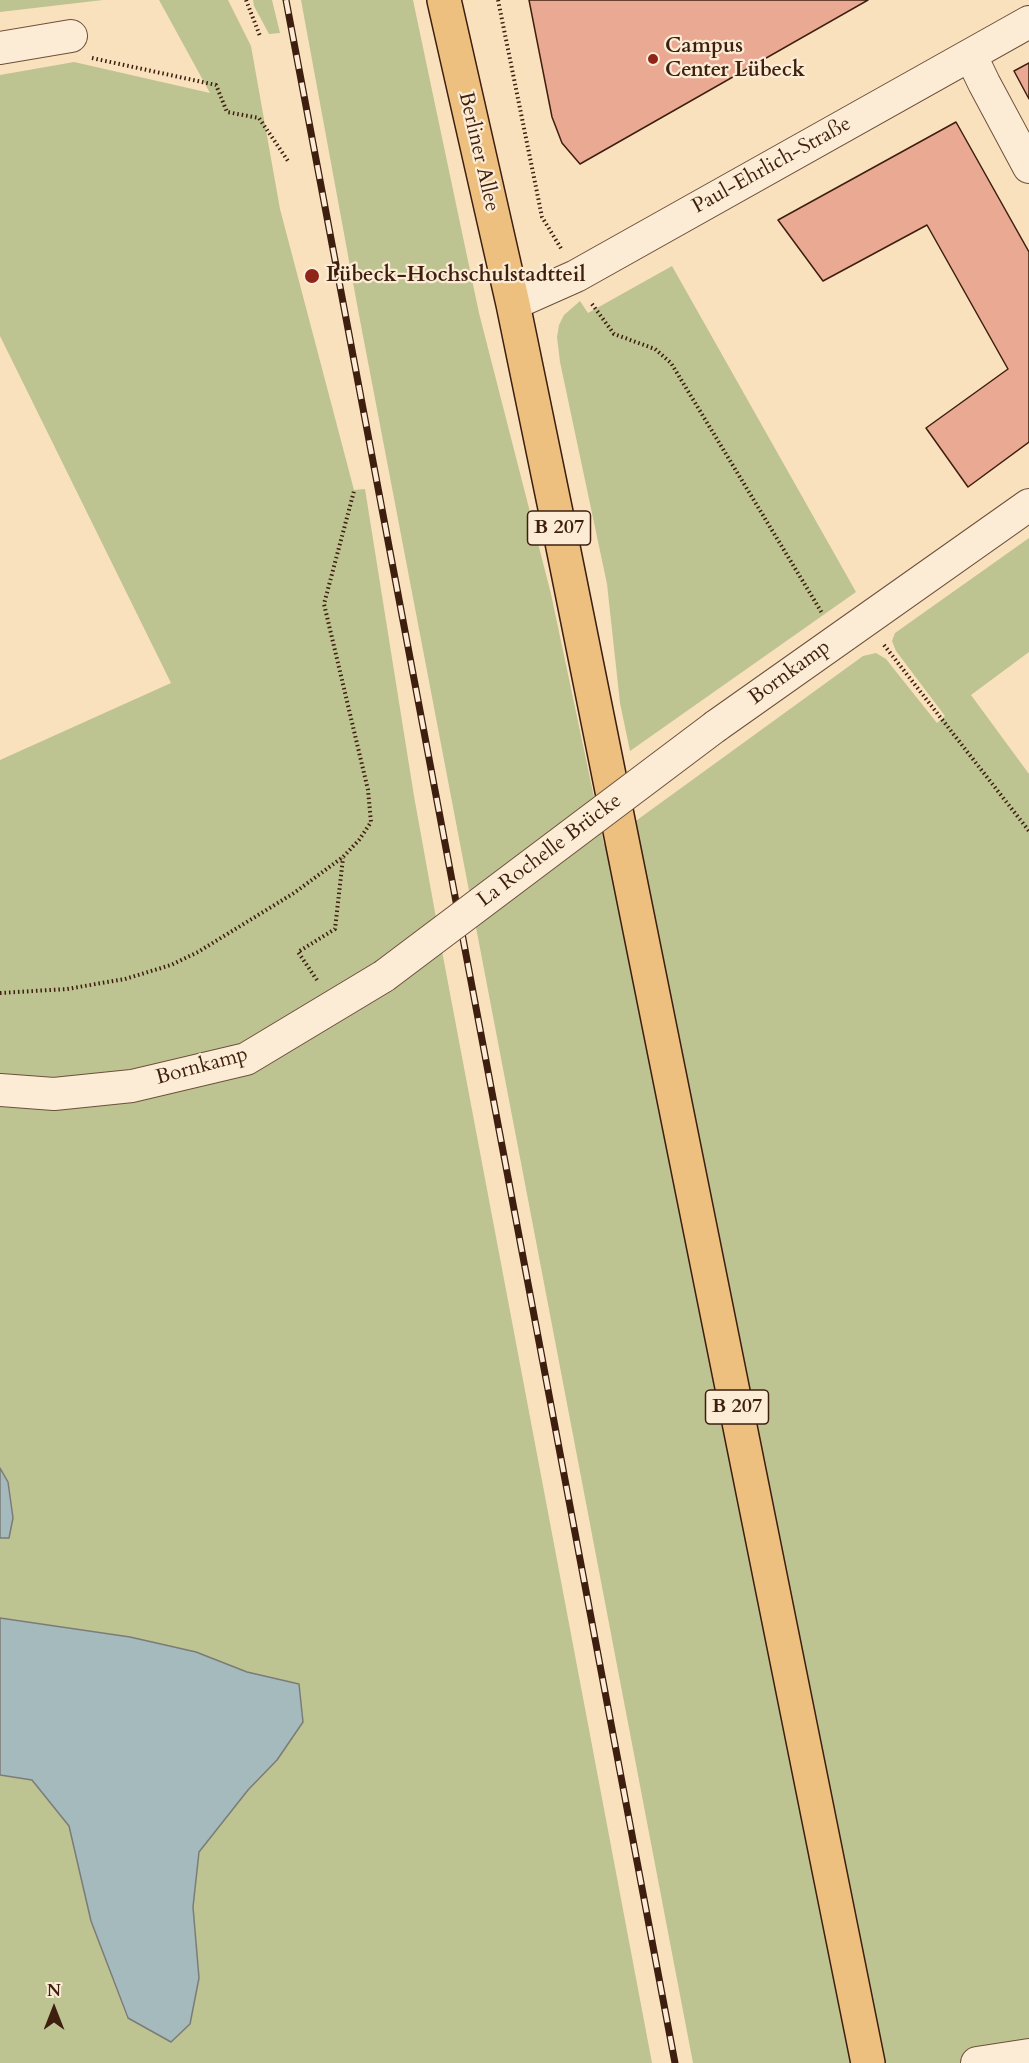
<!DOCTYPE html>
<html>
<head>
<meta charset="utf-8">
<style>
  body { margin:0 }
  #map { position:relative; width:1029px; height:2063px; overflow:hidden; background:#fae1be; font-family:Cardo,serif }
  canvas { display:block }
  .north { position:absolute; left:24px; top:1979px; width:60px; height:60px; -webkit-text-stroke:4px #fcecd5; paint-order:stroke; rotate:0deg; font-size:16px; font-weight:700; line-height:24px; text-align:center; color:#3e1f0f }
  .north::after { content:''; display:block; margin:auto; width:21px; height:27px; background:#3e1f0f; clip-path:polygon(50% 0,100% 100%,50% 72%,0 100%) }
</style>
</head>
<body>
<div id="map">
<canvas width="1029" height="2063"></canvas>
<div class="north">N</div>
</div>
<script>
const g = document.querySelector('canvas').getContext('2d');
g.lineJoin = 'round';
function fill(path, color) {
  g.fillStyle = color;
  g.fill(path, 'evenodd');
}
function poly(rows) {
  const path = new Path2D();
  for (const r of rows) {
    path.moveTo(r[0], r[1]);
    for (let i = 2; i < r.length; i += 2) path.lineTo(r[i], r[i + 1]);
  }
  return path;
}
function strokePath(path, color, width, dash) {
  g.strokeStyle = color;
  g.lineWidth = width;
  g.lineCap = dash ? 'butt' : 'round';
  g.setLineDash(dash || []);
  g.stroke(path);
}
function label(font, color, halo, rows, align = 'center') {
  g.font = font + ' Cardo,serif';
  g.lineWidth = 4.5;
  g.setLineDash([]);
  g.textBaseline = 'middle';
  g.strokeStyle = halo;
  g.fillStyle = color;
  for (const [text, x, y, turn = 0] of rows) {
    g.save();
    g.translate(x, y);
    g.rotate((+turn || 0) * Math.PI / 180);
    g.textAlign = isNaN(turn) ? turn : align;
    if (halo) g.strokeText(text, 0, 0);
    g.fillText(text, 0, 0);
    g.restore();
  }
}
const green = poly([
  [0,0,103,0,0,12],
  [159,0,228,0,251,46,280,209,354,490,365,489,414,796,442,951,652,2063,0,2063,0,1775,32,1780,69,1826,91,1921,127,2018,190,2024,199,1979,193,1907,199,1852,248,1790,277,1760,299,1684,247,1672,130,1637,0,1618,0,760,171,683,0,336,0,75,74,62,210,93],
  [253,0,272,0,280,33,269,34,254,6],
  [301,0,413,0,479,313,551,594,604,844,863,656,876,653,886,659,937,723,945,716,896,651,892,641,895,633,1029,538,1029,652,971,695,1029,774,1029,2063,693,2063,359,315],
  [672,266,856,592,630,751,620,703,607,584,560,362,557,337,559,325,564,315,580,301,588,313]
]);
const water = poly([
  [0,1468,8,1482,13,1518,9,1538,0,1538,0,1468],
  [0,1618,130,1637,196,1652,247,1672,299,1684,303,1722,277,1760,248,1790,199,1852,193,1907,199,1978,190,2024,171,2042,128,2018,91,1921,69,1826,32,1780,0,1775,0,1618]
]);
const building = poly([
  [529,0,868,0,580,164,562,143,552,117,529,0],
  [1029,63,1029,99,1014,71,1029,63],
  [956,122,1029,252,1029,442,968,487,926,428,1008,369,927,225,823,281,778,220,956,122]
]);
const path = poly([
  [246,0,260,36],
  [498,0,542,217,562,250],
  [92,58,216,85,227,112,259,118,288,161],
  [592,304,614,334,655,349,671,363,822,613],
  [884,645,1029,831],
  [317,980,298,952,335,929,343,858],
  [0,993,67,989,125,979,171,965,198,952,294,893,343,857,359,840,371,822,368,790,324,604,354,491]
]);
const minor = poly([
  [0,48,71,36],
  [971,56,984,83,1029,167],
  [513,304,576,276,1029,22],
  [716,726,1029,505],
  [0,1090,54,1094,132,1086,246,1059,384,976],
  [977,2063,1029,2055]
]);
const major = poly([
  [444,0,513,304,561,537,868,2063]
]);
const rail = poly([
  [286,0,675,2063]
]);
const minorBridge = poly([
  [384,976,716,726]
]);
const markers = [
  [653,59,6,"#8f2418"],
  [312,276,8,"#8f2418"]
];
const shields = [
  [559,528,63],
  [737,1407,63]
];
const shieldNames = [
  ["B 207",559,528],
  ["B 207",737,1407]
];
const poiNames = [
  ["Campus",665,47],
  ["Center Lübeck",665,71],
  ["Lübeck-Hochschulstadtteil",326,276]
];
const streetNames = [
  ["Berliner Allee",478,152,77],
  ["Paul-Ehrlich-Straße",772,166,-29],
  ["Bornkamp",790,673,-36],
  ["La Rochelle Brücke",550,851,-37],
  ["Bornkamp",202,1067,-15]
];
fill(green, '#bec392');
fill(water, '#a5babd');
strokePath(water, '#7c7c77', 1.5);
fill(building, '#eaa993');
strokePath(building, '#3e1f0f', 1.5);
strokePath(minor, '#6d503b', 34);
strokePath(major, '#3e1f0f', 36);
strokePath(path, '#3e1f0f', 4, [1.5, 3]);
strokePath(minor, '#fcecd5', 32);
strokePath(major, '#edc07f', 33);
strokePath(rail, '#3e1f0f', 7);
strokePath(rail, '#fcecd5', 4.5, [14]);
strokePath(minorBridge, '#6d503b', 34, []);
strokePath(minorBridge, '#fcecd5', 32);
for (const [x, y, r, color] of markers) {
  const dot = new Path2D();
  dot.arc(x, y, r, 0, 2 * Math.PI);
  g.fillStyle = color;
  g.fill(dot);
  strokePath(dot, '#fcecd5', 2);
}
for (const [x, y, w] of shields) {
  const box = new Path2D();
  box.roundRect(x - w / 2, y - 17, w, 34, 4.5);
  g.fillStyle = '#fcecd5';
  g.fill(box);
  strokePath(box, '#3e1f0f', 1.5);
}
label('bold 20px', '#3e1f0f', null, shieldNames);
label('bold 21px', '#3e1f0f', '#fcecd5', poiNames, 'left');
label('21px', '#3e1f0f', '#fcecd5', streetNames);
</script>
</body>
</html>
